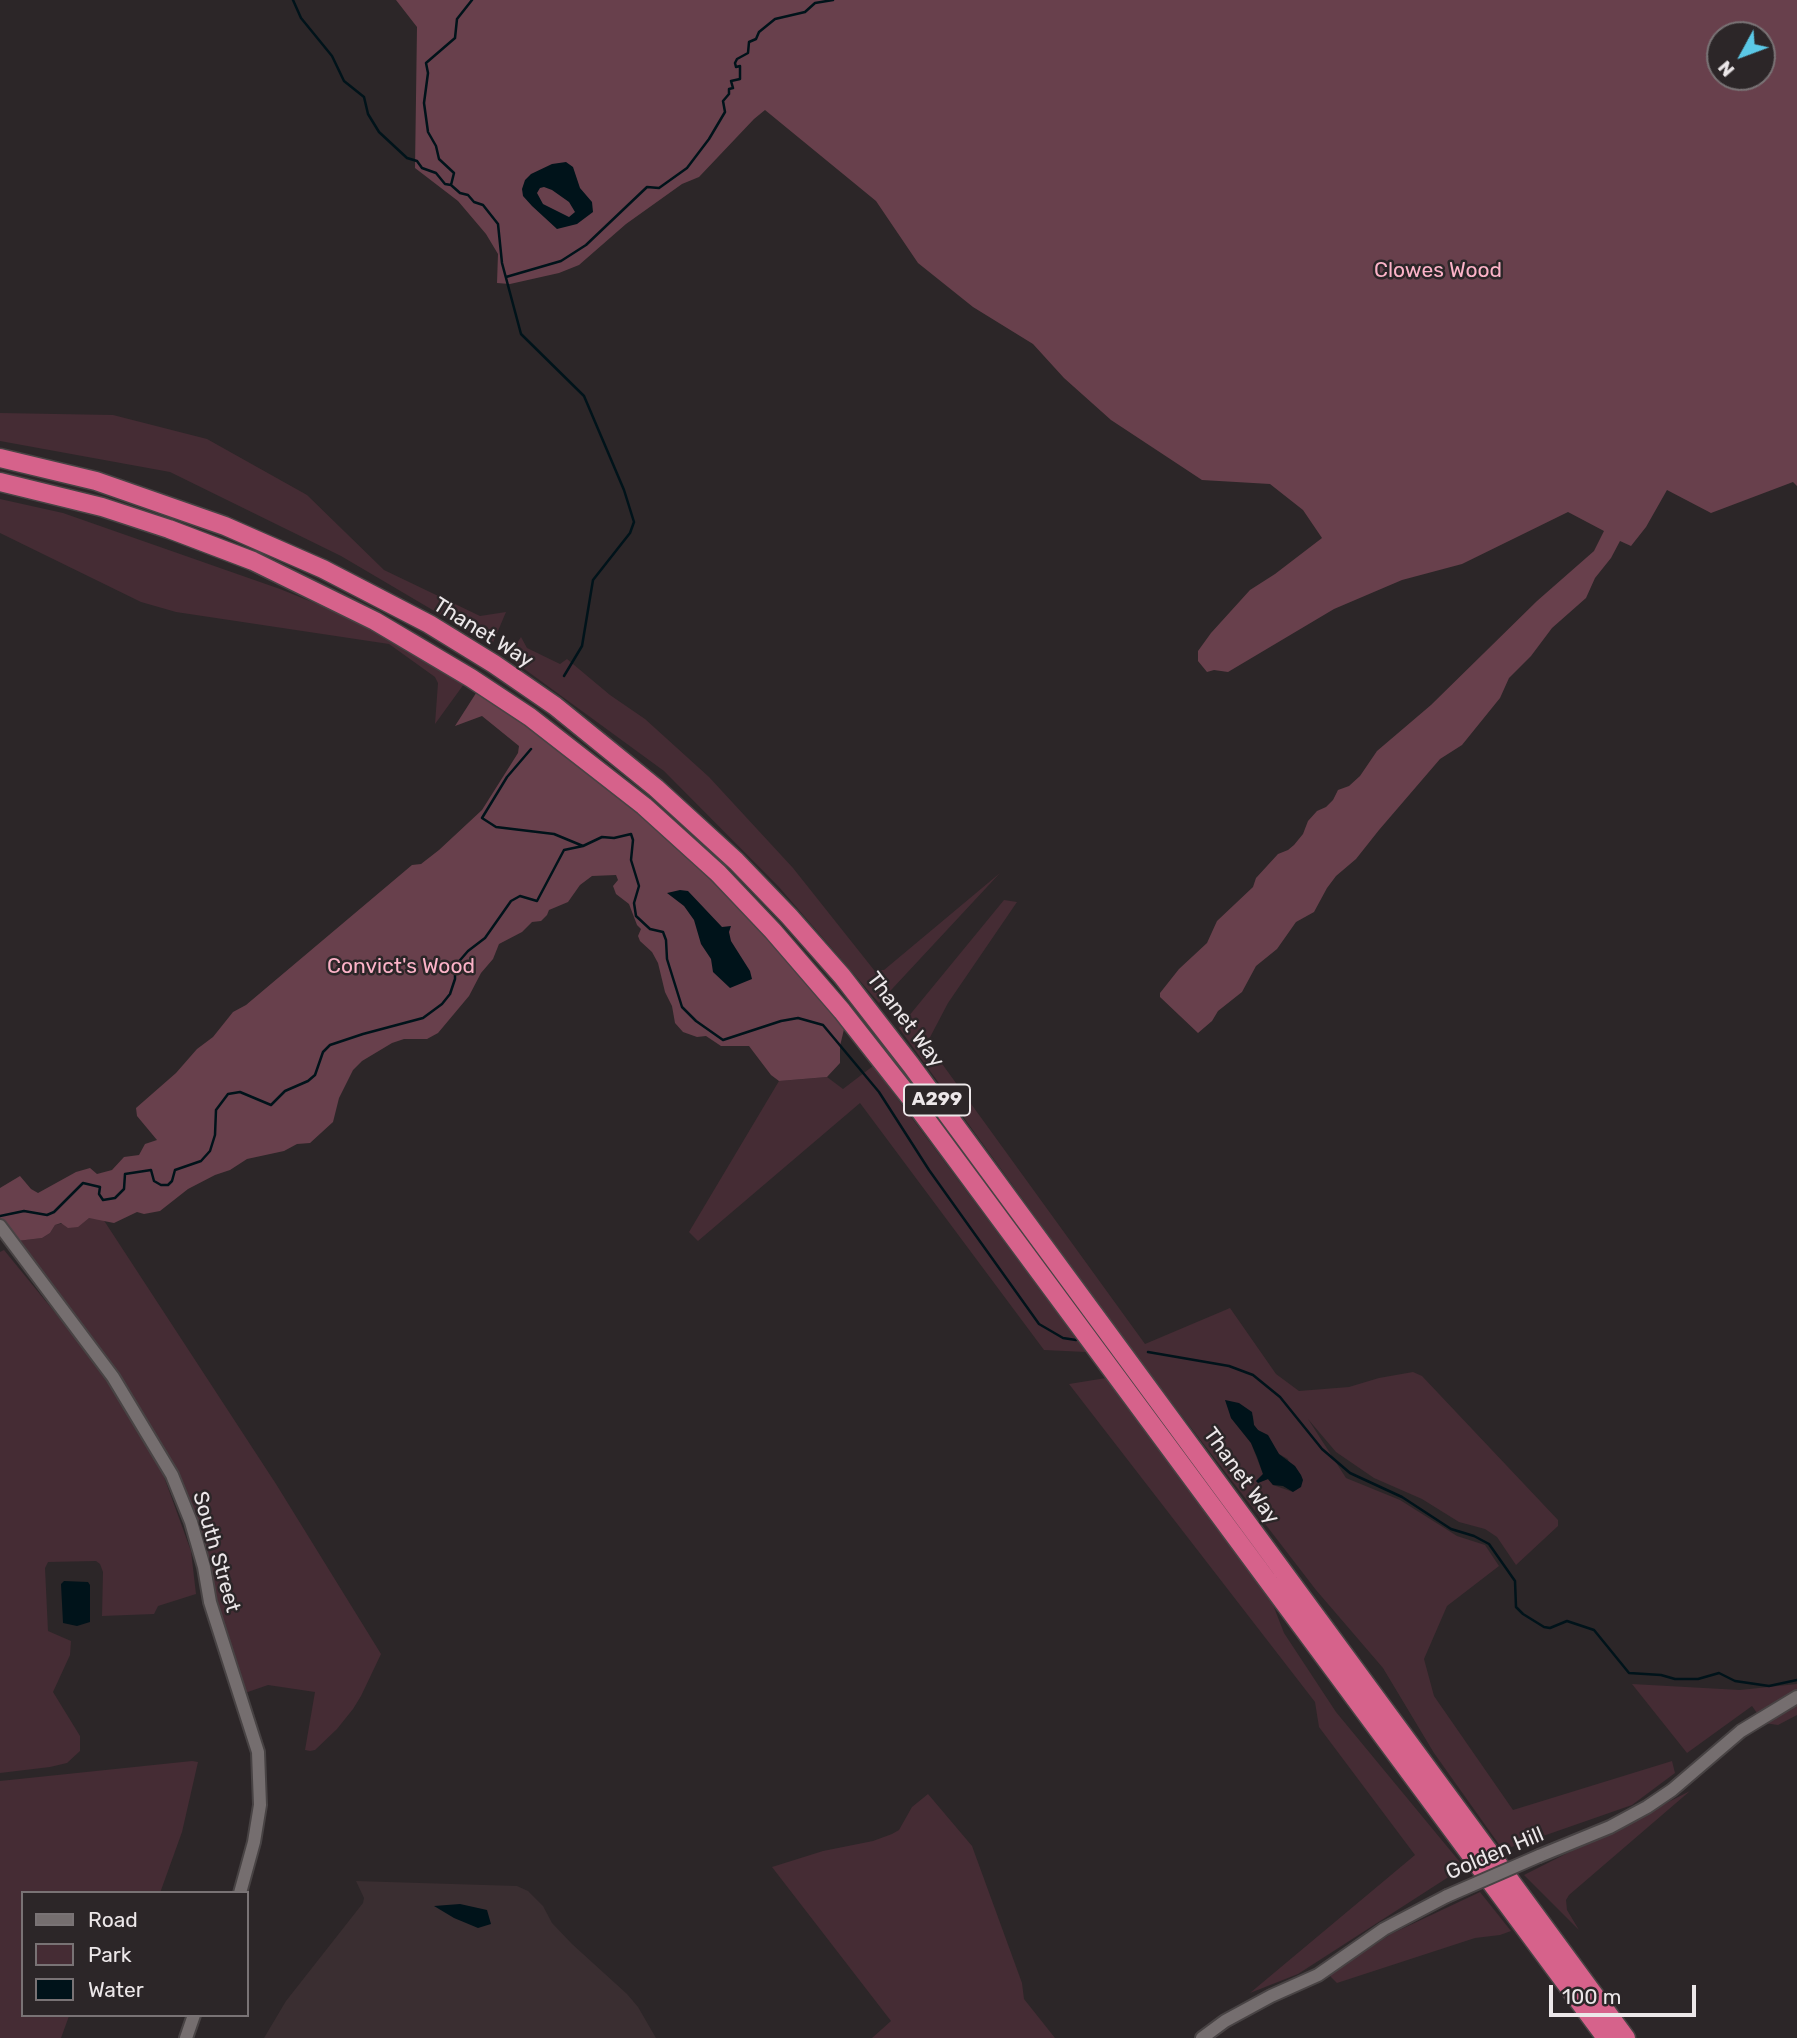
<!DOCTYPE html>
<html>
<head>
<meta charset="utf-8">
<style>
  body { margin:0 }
  #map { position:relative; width:1797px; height:2038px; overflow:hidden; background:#2c2628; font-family:Rubik,sans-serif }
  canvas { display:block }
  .legend { position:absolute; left:21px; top:1891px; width:228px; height:126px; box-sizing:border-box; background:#2c2628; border:2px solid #797375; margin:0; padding:9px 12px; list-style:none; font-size:21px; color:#ece7e9 }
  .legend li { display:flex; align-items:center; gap:14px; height:35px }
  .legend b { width:35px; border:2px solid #797375 }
  .north { position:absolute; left:1706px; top:21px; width:70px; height:70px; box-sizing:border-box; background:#2c2628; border:2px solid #797375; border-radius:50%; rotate:229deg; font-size:19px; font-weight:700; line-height:28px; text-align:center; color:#ece7e9 }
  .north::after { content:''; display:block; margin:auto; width:24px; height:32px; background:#5bc8e6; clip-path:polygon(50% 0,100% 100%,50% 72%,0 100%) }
  .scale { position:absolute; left:1549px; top:1985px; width:147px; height:32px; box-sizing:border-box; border:4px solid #ece7e9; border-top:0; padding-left:9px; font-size:21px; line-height:24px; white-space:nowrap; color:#ece7e9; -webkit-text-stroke:5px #2c2628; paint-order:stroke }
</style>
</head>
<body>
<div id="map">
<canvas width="1797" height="2038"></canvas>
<ul class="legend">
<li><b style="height:9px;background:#756e6f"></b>Road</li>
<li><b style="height:19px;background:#452c34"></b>Park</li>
<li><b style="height:19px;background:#00131a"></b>Water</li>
</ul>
<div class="north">N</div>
<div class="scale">100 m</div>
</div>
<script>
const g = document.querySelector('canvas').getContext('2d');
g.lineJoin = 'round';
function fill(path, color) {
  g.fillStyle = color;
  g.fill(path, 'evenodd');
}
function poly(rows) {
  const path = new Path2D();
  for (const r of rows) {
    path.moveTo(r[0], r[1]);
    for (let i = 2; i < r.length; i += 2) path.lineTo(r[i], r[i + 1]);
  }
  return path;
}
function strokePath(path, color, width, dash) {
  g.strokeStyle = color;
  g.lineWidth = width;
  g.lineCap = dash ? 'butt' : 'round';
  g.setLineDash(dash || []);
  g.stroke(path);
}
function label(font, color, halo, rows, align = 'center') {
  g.font = font + ' Rubik,sans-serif';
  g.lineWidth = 5;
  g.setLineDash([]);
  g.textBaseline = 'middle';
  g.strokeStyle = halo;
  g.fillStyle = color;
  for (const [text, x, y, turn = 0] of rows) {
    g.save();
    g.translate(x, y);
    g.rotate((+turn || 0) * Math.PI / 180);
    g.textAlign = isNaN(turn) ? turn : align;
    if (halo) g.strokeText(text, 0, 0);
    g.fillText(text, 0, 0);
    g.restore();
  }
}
const built = poly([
  [356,1881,517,1886,528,1891,543,1906,552,1923,572,1944,627,1994,638,2007,656,2038,264,2038,286,2001,363,1903,364,1898]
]);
const green = poly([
  [0,413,113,415,207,439,307,495,384,570,480,616,506,612,492,645,341,556,170,472,0,441],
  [0,499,63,513,280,589,384,631,464,684,435,724,438,683,435,677,389,644,176,612,141,602,0,533],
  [521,637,527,648,560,664,567,659,610,695,645,719,709,777,793,868,874,970,884,970,1000,873,879,1003,779,887,664,771,508,657],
  [1004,900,1017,902,948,1003,927,1043,1145,1344,1230,1308,1276,1374,1299,1391,1349,1387,1379,1378,1413,1372,1422,1376,1558,1520,1558,1526,1516,1565,1497,1537,1485,1529,1459,1522,1422,1499,1374,1478,1336,1452,1308,1419,1346,1478,1400,1500,1457,1536,1485,1545,1499,1566,1447,1606,1424,1659,1434,1696,1513,1810,1672,1761,1675,1773,1632,1805,1503,1850,1434,1753,1383,1668,1316,1590,1142,1364,899,1028],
  [1228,1401,1253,1416,1254,1425,1258,1430,1279,1454,1288,1459,1293,1492,1273,1485,1268,1479,1258,1483,1256,1481,1263,1474,1251,1443,1231,1418],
  [873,1066,1086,1352,1044,1350,860,1103,698,1241,689,1232,779,1081,827,1077,843,1089],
  [89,1218,103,1219,276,1484,381,1654,361,1696,353,1709,337,1729,315,1750,310,1751,305,1750,315,1692,268,1685,242,1694,235,1672,239,1670,237,1663,231,1663,165,1458,17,1241,42,1238,50,1233,55,1225],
  [4,1250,97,1364,163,1474,191,1551,196,1594,158,1606,154,1614,102,1616,103,1572,100,1564,96,1561,48,1562,45,1568,48,1631,71,1641,70,1655,53,1692,80,1736,80,1751,67,1763,50,1767,0,1773,0,1252],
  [1106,1378,1270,1597,1284,1633,1336,1712,1464,1867,1298,1974,1250,1993,1415,1855,1319,1727,1315,1702,1069,1384],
  [1632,1684,1740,1690,1797,1684,1797,1715,1778,1725,1764,1723,1752,1706,1687,1753],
  [192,1761,198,1762,182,1832,160,1893,23,1893,23,2015,69,2016,61,2038,0,2038,0,1781],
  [1690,1791,1569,1895,1566,1900,1567,1910,1579,1930,1524,1875],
  [928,1794,972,1846,1022,1983,1024,1999,1055,2038,872,2038,891,2021,772,1867,823,1851,873,1841,892,1834,899,1830,912,1807],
  [1480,1892,1511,1931,1500,1935,1475,1938,1337,1983,1329,1975,1391,1934]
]);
const forest = poly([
  [396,0,1797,0,1797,486,1793,482,1711,513,1667,490,1646,527,1631,546,1620,541,1611,558,1595,578,1586,598,1552,628,1531,656,1509,678,1500,698,1462,745,1440,759,1379,830,1356,859,1336,876,1327,888,1314,912,1296,922,1277,949,1256,966,1242,992,1218,1011,1212,1021,1198,1033,1160,997,1160,993,1179,969,1207,943,1217,921,1253,887,1256,878,1278,854,1288,850,1294,845,1303,834,1308,821,1317,811,1326,807,1333,800,1338,790,1349,786,1360,776,1377,751,1431,705,1537,601,1594,551,1604,531,1568,512,1462,564,1402,580,1334,609,1228,672,1214,670,1207,672,1198,661,1198,651,1211,633,1250,590,1275,574,1322,538,1303,510,1270,484,1202,480,1111,420,1064,378,1033,344,973,307,918,263,876,201,765,110,754,119,699,177,682,184,626,224,579,265,559,273,510,284,497,283,498,254,486,234,458,201,415,168,417,27],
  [1720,35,1762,35,1762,77,1720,77],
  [478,690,532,727,658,829,788,955,845,1025,840,1046,840,1063,827,1077,779,1081,771,1075,749,1046,721,1046,706,1036,697,1037,683,1032,675,1023,672,1006,665,992,658,963,652,952,640,941,638,936,641,929,637,925,629,904,616,894,613,886,618,880,616,875,592,876,580,885,568,902,549,910,547,915,541,921,532,922,522,932,499,944,493,959,481,973,469,996,438,1033,427,1039,404,1039,392,1043,362,1061,353,1070,339,1098,333,1122,310,1143,297,1144,284,1151,247,1159,230,1170,215,1175,188,1189,160,1211,144,1214,137,1212,114,1223,89,1218,78,1227,68,1228,61,1223,55,1225,50,1233,42,1238,17,1241,0,1218,0,1188,20,1176,31,1189,38,1193,76,1172,90,1168,97,1174,112,1170,124,1157,139,1155,145,1144,157,1140,137,1116,136,1108,176,1073,197,1049,213,1037,233,1012,246,1005,412,865,421,864,439,850,482,810,518,753,519,746,482,716,455,726]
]);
const water = poly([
  [566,162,573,167,580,188,592,202,593,212,577,224,557,229,532,206,523,196,522,189,525,180,531,174,552,164],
  [544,187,552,190,569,202,575,212,569,217,543,204,537,193,540,188],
  [680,890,688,891,722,927,731,926,729,932,731,941,750,971,752,979,730,988,713,972,711,959,701,944,694,920,684,906,667,893],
  [1225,1400,1239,1403,1252,1412,1254,1425,1258,1430,1268,1435,1279,1454,1295,1466,1301,1475,1303,1480,1301,1487,1293,1492,1283,1486,1273,1485,1268,1479,1258,1483,1256,1481,1263,1474,1257,1457,1251,1443,1231,1418],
  [64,1581,88,1582,90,1585,90,1622,77,1626,63,1623,61,1584],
  [460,1904,487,1910,491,1924,478,1928,454,1918,434,1906]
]);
const stream = poly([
  [293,0,301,18,332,56,344,81,364,97,368,114,379,132,407,158,417,161,422,168,436,173,445,184,451,185],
  [472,0,457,19,455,38,426,63,428,73,424,103,428,132,436,146,439,159,454,173,451,185,460,193,468,195,474,202,483,205,498,224,502,263,521,334,584,396,624,490,634,522,630,533,593,580,582,646,564,676],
  [506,277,561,261,586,245,647,187,659,188,687,168,709,139,725,112,723,101,729,94,729,89,733,88,731,81,740,79,740,66,736,67,735,63,737,59,748,53,749,42,756,39,759,32,775,19,805,12,815,3,833,0],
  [531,749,507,777,482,818,496,827,554,834,583,846],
  [0,1216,24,1211,47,1215,54,1212,83,1183,100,1187,99,1194,103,1200,115,1198,124,1189,125,1174,151,1170,154,1181,161,1185,168,1185,172,1181,175,1170,201,1161,210,1151,215,1135,216,1110,228,1094,240,1092,271,1105,285,1091,308,1081,315,1075,323,1052,330,1045,363,1034,423,1018,442,1004,450,994,455,979,455,966,468,951,485,938,511,901,520,896,537,901,564,850,583,846,602,837,614,838,631,834,633,840,631,860,639,886,634,903,636,916,650,929,663,932,666,940,667,959,682,1007,696,1021,723,1040,781,1021,798,1018,823,1025,879,1092,929,1170,1039,1324,1063,1338,1076,1340],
  [1148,1352,1229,1366,1253,1375,1280,1397,1322,1449,1350,1473,1402,1497,1451,1529,1474,1536,1489,1544,1515,1581,1516,1607,1523,1614,1544,1627,1550,1628,1567,1621,1594,1630,1629,1673,1661,1675,1675,1679,1698,1679,1719,1673,1735,1681,1769,1686,1797,1680]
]);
const minor = poly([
  [0,1226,113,1377,172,1475,191,1522,204,1567,210,1602,258,1752,260,1805,254,1842,240,1893],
  [1539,1856,1610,1827,1647,1807,1672,1790,1741,1731,1797,1697],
  [186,2038,194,2015],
  [1202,2038,1225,2021,1271,1996,1318,1975,1384,1929,1447,1896]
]);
const highway = poly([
  [0,458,96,481,225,526,323,569,429,624,494,664,555,706,656,788,736,861,789,916,842,976,911,1065,1626,2038],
  [0,482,102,507,169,529,253,561,375,621,471,678,530,717,644,806,718,873,773,931,842,1011,915,1104,1606,2038]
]);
const minorBridge = poly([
  [1447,1896,1539,1856]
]);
const shields = [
  [937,1100,66]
];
const shieldNames = [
  ["A299",937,1100]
];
const parkNames = [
  ["Clowes Wood",1438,271],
  ["Convict's Wood",401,967]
];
const streetNames = [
  ["Thanet Way",483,633,32],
  ["Thanet Way",905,1020,53],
  ["Thanet Way",1241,1476,54],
  ["South Street",216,1552,74],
  ["Golden Hill",1495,1854,-23]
];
fill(built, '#3a2e31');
fill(green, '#452c34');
fill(forest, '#68404c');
fill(water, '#00131a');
strokePath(stream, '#00131a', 2.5);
strokePath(minor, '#484344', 16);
strokePath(highway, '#484344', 21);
strokePath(minor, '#756e6f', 12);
strokePath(highway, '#d6628b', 18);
strokePath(minorBridge, '#484344', 16, []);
strokePath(minorBridge, '#756e6f', 12);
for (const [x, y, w] of shields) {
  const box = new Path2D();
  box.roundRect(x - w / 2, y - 15.5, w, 31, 5);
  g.fillStyle = '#2c2628';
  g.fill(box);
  strokePath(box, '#ece7e9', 2);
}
label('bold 19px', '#ece7e9', null, shieldNames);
label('21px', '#fcb3c8', '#2c2628', parkNames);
label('21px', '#ece7e9', '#2c2628', streetNames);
</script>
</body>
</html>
